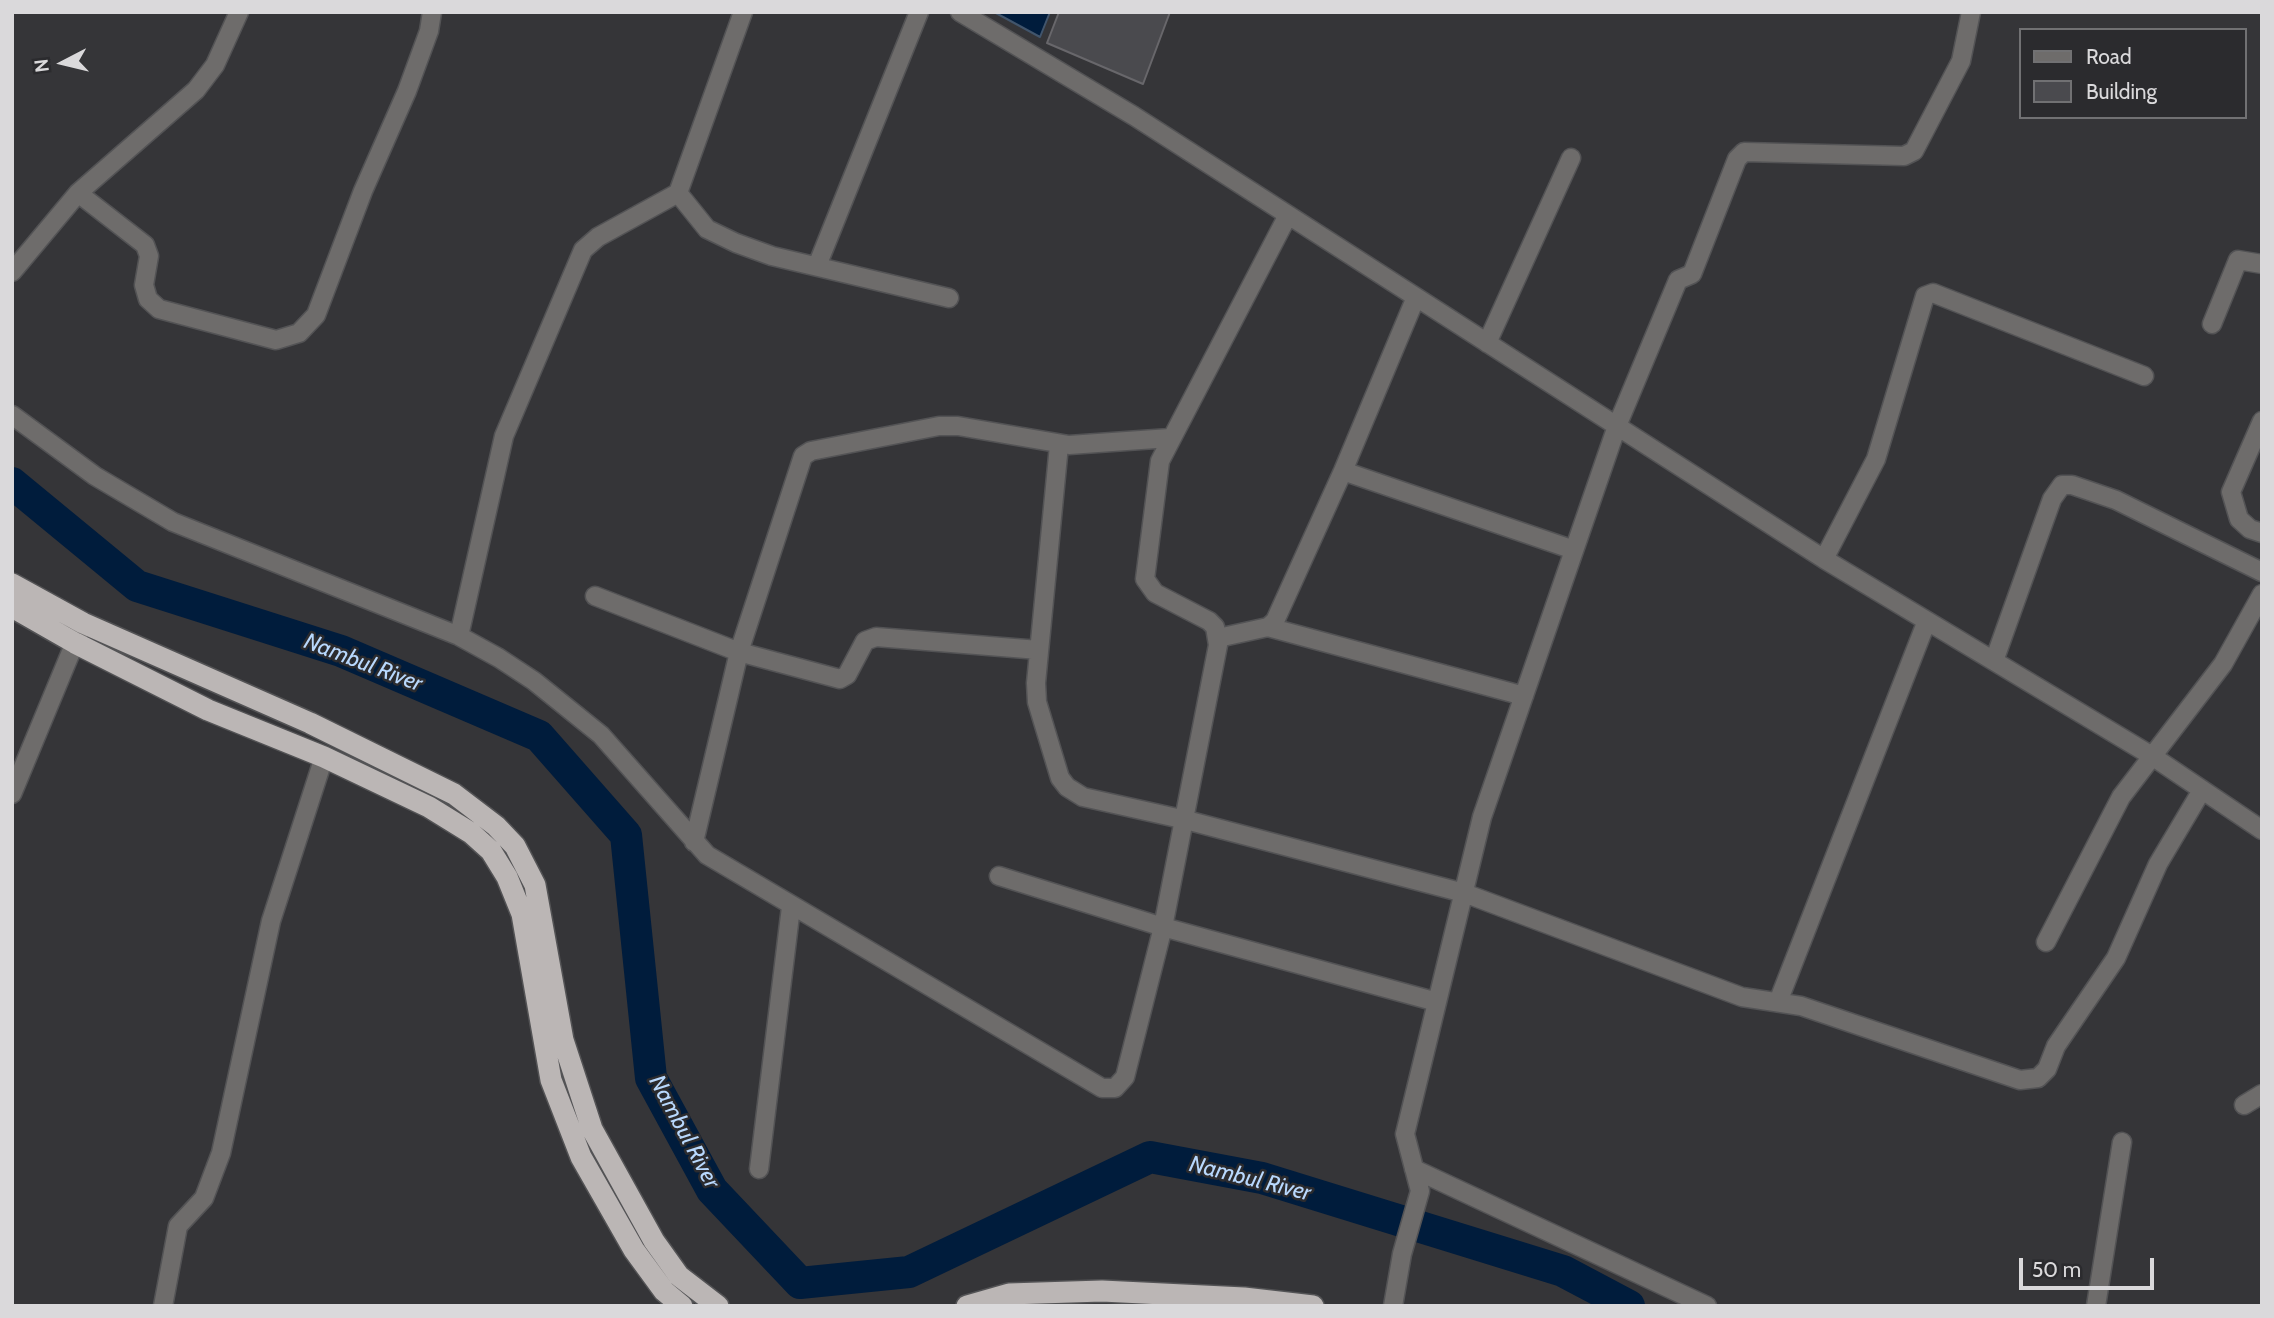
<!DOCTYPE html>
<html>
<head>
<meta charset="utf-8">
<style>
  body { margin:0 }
  #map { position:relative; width:2274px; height:1318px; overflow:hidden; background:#353538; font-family:Cabin,sans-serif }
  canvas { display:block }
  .frame { position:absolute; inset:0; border:14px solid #dad9db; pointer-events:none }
  .legend { position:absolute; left:2019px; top:28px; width:228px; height:91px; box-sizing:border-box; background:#2b2b2e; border:2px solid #717173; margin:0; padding:9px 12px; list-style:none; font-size:21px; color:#dad9db }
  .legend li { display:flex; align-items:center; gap:14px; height:35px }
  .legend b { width:35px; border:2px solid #717173 }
  .north { position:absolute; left:28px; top:28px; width:70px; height:70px; -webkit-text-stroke:5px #2b2b2e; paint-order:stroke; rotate:263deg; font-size:19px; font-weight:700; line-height:28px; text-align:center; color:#dad9db }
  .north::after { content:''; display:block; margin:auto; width:24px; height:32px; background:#dad9db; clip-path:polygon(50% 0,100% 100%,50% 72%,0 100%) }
  .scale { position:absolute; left:2019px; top:1258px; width:135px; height:32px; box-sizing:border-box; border:4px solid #dad9db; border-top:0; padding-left:9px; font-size:21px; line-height:24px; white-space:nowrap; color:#dad9db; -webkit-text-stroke:5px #2b2b2e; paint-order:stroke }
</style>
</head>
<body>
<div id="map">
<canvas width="2274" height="1318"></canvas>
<div class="frame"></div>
<ul class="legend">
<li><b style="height:9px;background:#6e6c6b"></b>Road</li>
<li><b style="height:19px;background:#4a4a4e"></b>Building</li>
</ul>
<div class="north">N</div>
<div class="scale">50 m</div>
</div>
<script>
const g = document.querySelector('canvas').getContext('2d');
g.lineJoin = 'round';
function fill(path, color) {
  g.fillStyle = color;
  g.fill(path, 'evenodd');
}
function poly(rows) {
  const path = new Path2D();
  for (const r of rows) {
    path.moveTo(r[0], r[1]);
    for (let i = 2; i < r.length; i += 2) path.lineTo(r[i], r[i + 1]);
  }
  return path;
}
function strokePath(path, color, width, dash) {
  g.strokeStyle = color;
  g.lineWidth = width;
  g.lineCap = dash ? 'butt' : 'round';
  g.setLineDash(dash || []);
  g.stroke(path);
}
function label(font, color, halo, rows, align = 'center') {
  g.font = font + ' Cabin,sans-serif';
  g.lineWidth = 5;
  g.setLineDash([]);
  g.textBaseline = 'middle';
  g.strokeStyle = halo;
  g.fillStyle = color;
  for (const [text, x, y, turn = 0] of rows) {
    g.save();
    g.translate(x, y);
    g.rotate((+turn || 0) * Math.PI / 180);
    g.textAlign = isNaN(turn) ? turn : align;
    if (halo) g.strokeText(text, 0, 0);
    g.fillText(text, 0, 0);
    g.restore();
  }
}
const water = poly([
  [994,12,1050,12,1040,37,994,12]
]);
const river = poly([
  [12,483,137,586,341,651,539,736,626,835,651,1078,712,1190,800,1283,909,1272,1150,1157,1262,1178,1563,1271,1629,1306]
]);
const building = poly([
  [1059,12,1170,12,1143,84,1047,43,1059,12]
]);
const minor = poly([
  [960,12,1134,116,1824,559,2152,756,2262,830],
  [78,193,145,245,149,256,144,285,148,299,159,309,276,340,299,333,316,315,363,191,407,91,429,31,432,12],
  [678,193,707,229,736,243,772,256,949,298],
  [817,266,919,12],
  [12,272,78,193,196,90,215,65,239,12],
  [2212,324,2238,260,2262,264],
  [1487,343,1571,158],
  [12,415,95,476,173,522,459,636,499,658,534,681,601,735,707,855,1102,1088,1115,1088,1125,1077,1163,927,1218,645,1215,627,1209,621,1155,593,1145,579,1160,461,1288,215],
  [2262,421,2231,492,2239,519,2250,529,2262,533],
  [1059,445,1036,683,1037,702,1060,778,1067,787,1083,797,1186,820,1464,893,1742,997,1801,1006,2020,1080,2038,1078,2047,1069,2056,1046,2116,958,2158,864,2202,790],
  [1343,471,1574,550],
  [1824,559,1876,459,1925,296,1933,293,2144,376],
  [595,596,739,652,840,679,847,675,865,641,876,637,1039,650],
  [1268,627,1524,696],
  [459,636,504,436,583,250,598,237,678,193,743,12],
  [1218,638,1268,627,1275,621,1343,471,1416,297],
  [1994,661,2052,499,2062,485,2072,485,2116,500,2262,572],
  [12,794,83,623],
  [694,842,739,652,803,456,811,451,939,426,958,426,1069,445,1170,438],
  [999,876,1163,927,1437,1002],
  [2046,942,2121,797,2223,664,2262,594],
  [1778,1002,1926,623],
  [2244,1105,2262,1094],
  [759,1169,791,907],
  [1414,1169,1707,1306],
  [163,1306,178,1226,204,1198,221,1153,271,921,324,757],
  [1393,1306,1402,1254,1420,1191,1405,1134,1482,817,1617,426,1678,280,1692,274,1737,159,1744,152,1904,156,1914,151,1961,61,1971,12],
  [2096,1306,2122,1142]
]);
const highway = poly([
  [12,584,83,623,310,723,454,794,496,826,515,846,535,885,563,1040,592,1129,654,1241,679,1276,718,1306],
  [12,607,75,643,208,710,324,757,429,807,471,833,491,851,507,877,522,914,551,1080,581,1157,634,1250,664,1291,682,1306],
  [967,1306,1009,1294,1102,1291,1244,1298,1313,1306]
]);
const waterNames = [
  ["Nambul River",363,663,21],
  ["Nambul River",684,1132,62],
  ["Nambul River",1250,1179,14]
];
fill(water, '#001c3c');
strokePath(water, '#41556c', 2);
strokePath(river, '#001c3c', 32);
fill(building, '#4a4a4e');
strokePath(building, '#68676b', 2);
strokePath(minor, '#535355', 21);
strokePath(highway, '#535355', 24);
strokePath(minor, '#6e6c6b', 18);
strokePath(highway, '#bbb6b5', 21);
label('italic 23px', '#b8d8fd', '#2b2b2e', waterNames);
</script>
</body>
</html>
